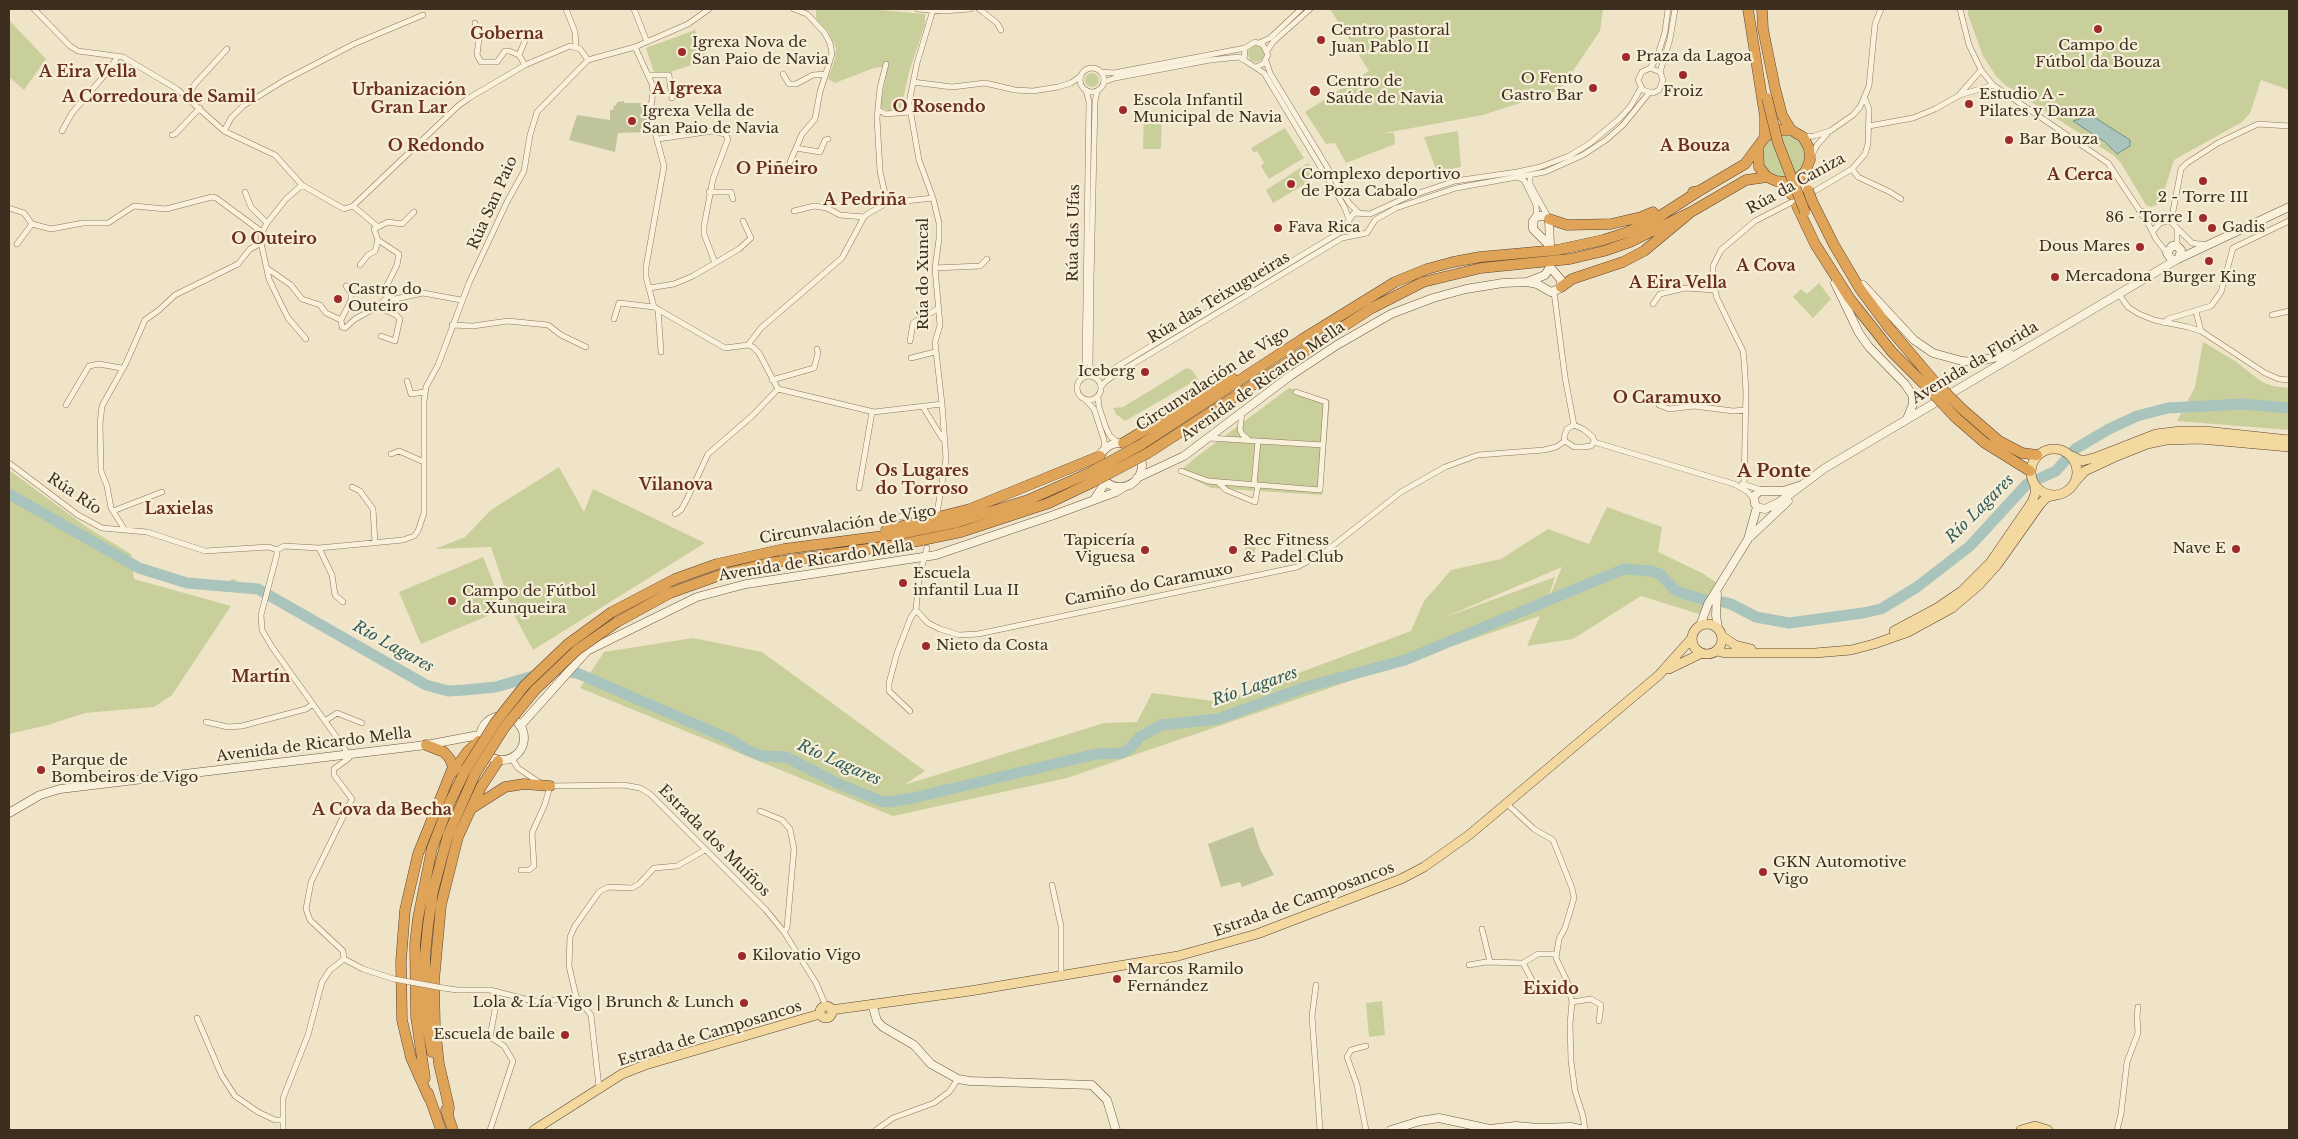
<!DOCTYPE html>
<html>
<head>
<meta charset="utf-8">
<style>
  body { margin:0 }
  #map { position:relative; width:2298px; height:1139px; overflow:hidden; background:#f0e4c8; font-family:"Libre Baskerville",serif }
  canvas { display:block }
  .frame { position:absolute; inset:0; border:10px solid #3d2e20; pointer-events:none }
</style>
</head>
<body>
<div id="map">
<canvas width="2298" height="1139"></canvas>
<div class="frame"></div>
</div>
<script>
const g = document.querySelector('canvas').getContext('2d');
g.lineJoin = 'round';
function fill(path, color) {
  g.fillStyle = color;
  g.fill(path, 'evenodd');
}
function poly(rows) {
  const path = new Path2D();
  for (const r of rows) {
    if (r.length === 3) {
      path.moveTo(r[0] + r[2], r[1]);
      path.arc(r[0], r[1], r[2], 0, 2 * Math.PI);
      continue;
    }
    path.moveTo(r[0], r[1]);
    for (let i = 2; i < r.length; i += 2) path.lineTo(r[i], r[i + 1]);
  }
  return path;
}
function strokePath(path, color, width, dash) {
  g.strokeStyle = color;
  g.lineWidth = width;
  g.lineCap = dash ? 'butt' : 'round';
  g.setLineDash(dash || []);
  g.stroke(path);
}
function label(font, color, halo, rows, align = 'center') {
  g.font = font + ' "Libre Baskerville",serif';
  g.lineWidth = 4.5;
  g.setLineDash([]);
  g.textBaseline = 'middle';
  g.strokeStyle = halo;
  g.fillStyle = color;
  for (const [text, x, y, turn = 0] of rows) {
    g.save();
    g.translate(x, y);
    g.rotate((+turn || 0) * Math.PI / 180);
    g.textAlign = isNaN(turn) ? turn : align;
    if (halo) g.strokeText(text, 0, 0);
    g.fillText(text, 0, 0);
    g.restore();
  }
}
const green = poly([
  [816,9,868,9,925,14,925,24,909,72,901,108,889,111,880,107,888,66,874,68,835,83,828,79,835,59,836,48,828,31,816,19],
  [1330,9,1603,9,1600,31,1560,90,1483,115,1385,133,1394,133,1395,144,1346,163,1335,143,1326,144,1305,112,1369,71],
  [1968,9,2289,9,2289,90,2261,80,2250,113,2242,122,2174,160,2161,201,2159,204,2151,207,2146,205,2121,163,2113,155,2005,85,1996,76,1983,56,1968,15],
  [9,20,46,59,24,90,9,77],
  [695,30,708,60,670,72,654,72,646,48],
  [1256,54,8],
  [1092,80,7],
  [1144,111,1162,112,1161,149,1143,149],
  [1285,128,1304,158,1269,179,1261,166,1264,163,1257,151,1254,153,1251,148],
  [1458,131,1461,167,1437,172,1424,137],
  [1784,156,22],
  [1308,163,1317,177,1273,203,1266,190],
  [1819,283,1831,299,1813,318,1793,297,1801,289,1807,294],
  [2203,342,2235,361,2262,382,2273,386,2289,388,2289,430,2177,421,2195,387],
  [1187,368,1192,370,1198,379,1125,421,1116,414,1113,408,1123,407],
  [1289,388,1330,400,1322,495,1211,488,1179,472,1195,458],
  [559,467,584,512,593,489,705,543,533,650,513,613,491,547,435,549,465,537,491,510],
  [9,470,88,528,131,554,134,579,231,606,172,695,154,707,85,713,48,725,9,734],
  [1607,507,1662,527,1658,552,1702,573,1720,585,1699,614,1641,596,1573,639,1527,646,1540,616,1067,778,893,816,580,688,604,652,693,638,762,652,925,771,904,785,1104,723,1137,722,1152,693,1221,702,1411,631,1424,601,1451,570,1501,559,1548,529,1589,544],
  [1562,567,1545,607,1555,577,1443,618],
  [1251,537,1259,540,1252,558,1243,554],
  [483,557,504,609,421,644,399,592],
  [234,579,246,587,242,589,236,589,219,584],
  [1382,1001,1385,1035,1369,1037,1366,1003]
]);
const cemetery = poly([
  [624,101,624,103,646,103,650,132,618,133,615,152,569,140,577,115,610,120,610,110,613,110,614,105,616,106,617,102],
  [1253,827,1260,849,1274,875,1242,887,1240,882,1221,887,1208,844]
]);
const water = poly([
  [2091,115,2130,140,2130,146,2117,154,2105,142,2073,121,2091,115]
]);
const river = poly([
  [9,494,139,568,187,583,258,589,426,685,448,691,465,690,496,687,554,670,577,673,729,739,745,749,762,756,786,757,841,785,881,801,889,802,913,798,1096,754,1122,753,1130,748,1140,737,1161,725,1218,719,1306,687,1405,660,1624,569,1651,571,1660,574,1674,589,1681,593,1705,600],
  [1723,602,1731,604,1756,617,1789,623,1863,613,1881,609,1917,587,1970,546,2027,484,2056,471,2075,449,2109,429,2137,416,2168,408,2242,404,2289,408]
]);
const street = poly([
  [34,9,70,46,78,51,123,57,177,89,224,131,275,155,302,185,344,209,353,206,458,106,469,98,525,65,570,46,580,49,588,60],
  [566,9,575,32,576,46],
  [634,9,647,42],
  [918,9,943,11,970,9],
  [979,9,997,23,1001,30],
  [1960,9,1969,45,1981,70,1993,85,2108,163,2149,225,2156,239,2167,253],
  [933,10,917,63,909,103,919,160,933,198,939,223,939,239,935,268,940,325,935,342,942,404,946,459,937,513],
  [475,23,479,39,477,55,481,62,497,62,505,51,509,51,519,55,525,65],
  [1259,43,1270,38,1301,9],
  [635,47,652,84,653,92,650,114,664,166,646,267,646,277,654,307,725,348,748,345,753,347,759,353,778,389,874,412,942,404],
  [1267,51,1273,42,1310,9],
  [519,55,529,31],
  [1266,61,1270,73,1349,203,1358,212],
  [886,64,880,88,877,118,880,171,887,203],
  [1256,67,1263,64,1268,55,1263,45,1255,42,1245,48,1244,60,1264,73,1344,206,1349,219],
  [1650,68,1660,72,1663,80,1659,90,1653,93,1643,90,1638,80,1642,72,1650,68,1657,58,1665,32,1668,9],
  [1092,80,12],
  [1101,72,1114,73,1245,48],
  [1660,72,1670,39,1675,9],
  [783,74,789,84,796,84,813,75,826,74],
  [648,75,669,75,672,98],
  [913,82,952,87,985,83,1015,90,1033,91,1058,87,1071,83,1081,76],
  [1104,82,1115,78,1210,60,1239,57,1244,60],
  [1960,94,1981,70],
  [187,97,195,84,227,49],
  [878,110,886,114,910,112],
  [1869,126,1913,118,1935,109,1960,95,1993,85],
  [62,131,72,113,109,70,118,56],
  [224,131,231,118,243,106,283,81,354,44,423,15],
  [172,135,175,134,200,108],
  [1803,137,1814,136,1830,131,1853,115,1860,107,1869,86,1875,24,1881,9],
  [658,139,713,131,725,134,728,139,713,179,704,226,704,234,715,263],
  [796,148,820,152,825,140,828,139],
  [1812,155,1817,145,1827,134],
  [790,162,802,134,815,119,820,92,832,54,830,43,824,32,807,14,794,9],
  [1852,169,1858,177,1890,192,1901,199],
  [1530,176,1530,184,1548,217],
  [1519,178,1524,180,1536,205,1537,216],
  [302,185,286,199,267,223,262,232,261,243,269,279,278,298,288,318,306,339],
  [245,192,251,207,267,223],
  [709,192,731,192,733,199],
  [1808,195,1852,169,1865,154,1868,144,1869,109,1865,99],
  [353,206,377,226],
  [9,208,24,213,32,224,51,229,83,223,108,223,134,206,166,209,212,197,216,198,262,232],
  [2139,210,2171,222,2192,243,2206,245],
  [794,211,814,206,827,208,840,215,864,217],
  [2171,222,2181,169,2187,163,2218,143,2258,124,2289,126],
  [2177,229,2177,246],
  [2153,231,2160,223,2167,221],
  [1354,235,1349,231,1347,223,1354,213,1370,214,1407,197,1455,181,1517,172,1540,167,1569,156,1589,144,1619,119,1630,107,1641,88],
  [17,244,32,224],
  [360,265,368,255,375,251,378,240],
  [935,268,980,266,987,259],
  [268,269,291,285,302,299,320,305,326,313,341,320],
  [346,286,351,293,351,300,341,320,342,327,345,328,355,319,379,306,387,297,395,299,423,293,461,300],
  [649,288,674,284,693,276,739,249,751,238,743,221],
  [1554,292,1565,377,1574,425],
  [2118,293,2128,307,2139,314,2154,320,2188,327,2201,331,2265,373,2279,379,2289,380],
  [387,297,387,285,397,265,399,254,378,240,374,229,388,222,402,224,414,212],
  [381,304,385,310,396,315,400,319,395,341,381,336],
  [1653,304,1660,294,1685,288,1715,290],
  [658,309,661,352],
  [2196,312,2201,331],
  [2272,315,2289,311],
  [614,319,619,303,654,307],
  [2164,323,2168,319,2211,306,2221,292,2233,248,2289,221],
  [452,325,473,326,508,321,548,325,561,335,586,347],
  [910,341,913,323,939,308],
  [748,345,761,328,842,258,864,217,869,213,887,203,933,198],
  [911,358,935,352],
  [1089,388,12],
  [1092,376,1090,364,1091,280,1095,102,1097,91],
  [1083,377,1085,364,1089,102,1086,90],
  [1095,377,1110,371,1176,331,1339,233,1347,225],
  [772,380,814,368,818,353,817,349],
  [407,381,411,394,424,392],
  [1101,387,1105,382,1113,376,1342,238,1367,233,1375,220,1396,208,1456,188,1545,172,1583,155,1606,140,1623,125,1649,93],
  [1098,397,1099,407,1106,428,1110,436,1118,443],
  [1086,400,1094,409,1104,440,1105,449],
  [66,405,89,366,99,364,121,368],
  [1659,405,1669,409,1694,406,1733,411,1746,410],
  [923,407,942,438],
  [1242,412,1240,430,1242,434,1248,439],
  [1209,438,1323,445],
  [1565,441,1564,437,1567,429,1574,425,1583,429,1593,437,1594,442],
  [1565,441,1574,447,1583,447,1591,446,1594,442],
  [1594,442,1734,484,1748,492,1754,500],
  [391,454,399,451,424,462],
  [9,463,78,515,102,528,147,532,205,551,269,547,277,550],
  [1181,471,1208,481,1320,490,1326,402,1296,392],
  [1218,482,1226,490,1255,502,1258,485],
  [1742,484,1762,490],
  [1744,484,1746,392,1744,360,1743,351,1717,298,1713,283,1713,266,1721,250,1755,221,1800,198],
  [1254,485,1258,441],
  [352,487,360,491,373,509,375,543],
  [859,488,872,412],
  [113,511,162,492],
  [675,514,681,510,687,499,708,454,752,416,778,389],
  [899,517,938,509],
  [125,530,111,508,107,486,101,471,100,424,102,406,126,363,145,320,159,310,175,295,238,264,250,249,261,243],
  [319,548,332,575,335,595,343,602],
  [927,548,919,577,916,610,928,623,940,629,959,635,978,634,1297,567,1325,552,1401,492,1445,467,1478,455,1544,450,1556,447,1565,441],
  [277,550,284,546,319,548,403,540,414,536,418,531,424,513,424,402,426,387,438,365,469,283,507,202,524,171,530,135,537,112,588,60,635,47,688,24,709,9],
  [277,550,277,554,261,615,262,630,272,647,345,749,349,758,334,769,334,775,352,799,311,882,306,909,310,920,343,951,344,959,330,970,322,982,308,1035,283,1098,283,1130],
  [910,711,889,691,889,683,897,653,911,617,916,610],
  [325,721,337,713,362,723],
  [206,722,228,727,242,726,306,709,313,704],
  [512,759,518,768,540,783],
  [548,786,624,785,640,788,650,794,766,910,784,932,816,983,826,1006],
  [1506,803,1534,829,1553,840,1572,888,1574,898,1565,928,1559,939,1556,958,1567,981,1572,1002,1570,1024,1571,1061,1575,1091,1583,1116,1585,1130],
  [760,811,782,820,790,829,794,849,787,928,784,932],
  [521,870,529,870,534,866,532,833,545,804,550,786],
  [1052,885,1061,926,1061,975],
  [1482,929,1490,962],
  [344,959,363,969,394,979],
  [1523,963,1534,984],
  [1469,965,1486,962,1523,963,1538,954,1556,954],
  [1316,985,1312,1016,1320,1130],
  [443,988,457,990,490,990,533,1001,550,1001,576,996,591,1015,599,1087],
  [576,996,569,966,570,937,575,926,599,892,608,887,632,888,639,884,654,868,677,866,705,850],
  [1572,1002,1591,999,1601,1005,1599,1021],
  [197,1018,222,1076,235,1096,258,1112,275,1120,283,1120],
  [490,1130,513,1061,504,1046,490,1037,496,1004,496,993],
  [876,1130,893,1118,934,1103,949,1092,958,1079],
  [1366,1130,1357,1085,1347,1057,1351,1050,1366,1046],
  [2117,1130,2121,1114,2127,1062,2138,1033,2137,1016,2138,1007]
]);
const secondary = poly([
  [1537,216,1545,216,1549,219,1550,246,1533,229,1533,221,1537,216],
  [2176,260,2171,259,2167,253,2172,246,2177,246,2181,250,2179,258],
  [1835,283,1859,333,1869,347,1905,384,1913,396,1913,404,1907,419],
  [1863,285,1914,340,1933,353,1962,361,1975,362,2010,354],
  [1120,465,22],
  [1137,478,1184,456,1290,376,1337,345,1391,314,1433,298,1466,289,1503,283,1527,282,1537,284,1551,292,1559,289,1562,281,1550,267,1545,275,1527,282],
  [1802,485,1783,491,1760,491,1754,496,1755,504,1757,507,1765,509,1778,503,1825,468,2176,260,2289,207],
  [1094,500,1103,486,1104,479],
  [1751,536,1788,501],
  [1717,594,1716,615,1718,629],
  [1700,626,1708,604,1748,539,1757,507],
  [502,738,22],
  [520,726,587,651,697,597,746,584,936,555,1051,516,1116,492,1124,487],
  [9,813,40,795,60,789,426,745,479,735],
  [872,1004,877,1021,883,1027,914,1045,931,1064,958,1079,970,1081,1092,1085,1107,1100,1116,1130],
  [1391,1130,1420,1121,1439,1118,1490,1129,1516,1126,1538,1128,1571,1127,1584,1130]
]);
const primary = poly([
  [2054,472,23],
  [2072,456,2082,461,2097,457,2156,434,2181,431,2205,431,2289,440],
  [2075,482,2085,471,2117,456,2147,444,2166,440,2200,439,2289,447],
  [1707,639,15],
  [1894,631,1937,608,1962,591,1990,563,2032,502,2035,494,2035,485],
  [1722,636,1735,645,1751,649],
  [1717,651,1725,653,1815,653,1851,650,1874,644,1908,632,1952,608,1979,585,1997,565,2041,503,2047,497,2056,495],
  [1669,669,1702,653],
  [826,1012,6],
  [831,1010,970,991,1178,956,1257,934,1401,879,1424,867,1469,835,1659,675,1692,638],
  [534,1130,622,1074,645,1065,820,1014],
  [2021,1130,2035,1126,2048,1130]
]);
const highway = poly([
  [1748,9,1765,117,1765,137],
  [1762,9,1763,29,1775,88,1782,115,1791,130],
  [1781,182,1792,195],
  [1693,192,1699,191,1745,164,1765,137,1777,130,1791,130,1803,137,1809,148,1810,160,1805,172,1797,179,1786,182,1776,181,1767,177,1759,167,1758,149],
  [1812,201,1834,245,1860,289,1889,328,1934,381],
  [1797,206,1815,244,1850,299,1892,352,1927,387],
  [1549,219,1567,225,1611,224,1641,217,1653,212],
  [1561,287,1572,279,1623,262,1644,251,1691,212,1746,180,1767,177],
  [1962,409,1999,441,2022,453,2037,455],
  [1955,417,1985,443,2030,471],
  [1123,443,1232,378],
  [1142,444,1301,340,1395,282,1427,269,1453,262,1480,257,1557,250,1603,240,1628,232,1660,216,1699,191],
  [1148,453,1372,308,1423,282,1481,268,1570,259,1604,251,1630,242,1691,212],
  [886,530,970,509,1100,456],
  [612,612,675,579,717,564,784,549,899,534,958,522,1028,500,1089,473],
  [617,622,670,593,723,574,769,563,903,544,961,532,1049,503,1093,482],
  [426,745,444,752,450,759,453,767,418,854,405,910,401,961,402,1020,411,1058,429,1098],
  [452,773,468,751,479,741],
  [472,808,505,787,524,784,550,786],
  [432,1052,426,1019,425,956,428,925,433,891,448,835,475,774],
  [425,1078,416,1017,415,944,418,918,432,848,450,802,466,769],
  [428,1093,441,1130],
  [446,1110,453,1130],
  [448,1117,449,1107,439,1064,435,1027,434,981,441,905,458,837,481,787,498,761]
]);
const streetBridge = poly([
  [394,979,443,988]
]);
const highwayBridge = poly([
  [1767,98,1778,143,1805,212],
  [1808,190,1812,201],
  [1934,381,1962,409],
  [1927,387,1955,417],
  [1089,473,1142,444],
  [1093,482,1148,453],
  [466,769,495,723,525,685,568,644,612,612],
  [475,774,504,728,535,690,577,650,617,622]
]);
const markers = [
  [2098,29,5,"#9e2a2b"],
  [1321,40,5,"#9e2a2b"],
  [682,52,5,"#9e2a2b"],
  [1626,57,5,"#9e2a2b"],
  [1683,75,5,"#9e2a2b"],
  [1593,88,5,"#9e2a2b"],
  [1315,91,6,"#9e2a2b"],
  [1969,104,5,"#9e2a2b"],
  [1123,110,5,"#9e2a2b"],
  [632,121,5,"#9e2a2b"],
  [2009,140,5,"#9e2a2b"],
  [2203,181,5,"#9e2a2b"],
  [1291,184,5,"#9e2a2b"],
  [2203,218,5,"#9e2a2b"],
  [1278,228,5,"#9e2a2b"],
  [2212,228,5,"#9e2a2b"],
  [2140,247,5,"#9e2a2b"],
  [2209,261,5,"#9e2a2b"],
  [2055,277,5,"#9e2a2b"],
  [338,299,5,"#9e2a2b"],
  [1145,372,5,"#9e2a2b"],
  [2236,549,5,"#9e2a2b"],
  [1145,550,5,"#9e2a2b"],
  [1233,550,5,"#9e2a2b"],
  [903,583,5,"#9e2a2b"],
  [452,601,5,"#9e2a2b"],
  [926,646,5,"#9e2a2b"],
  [41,770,5,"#9e2a2b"],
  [1763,872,5,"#9e2a2b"],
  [742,956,5,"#9e2a2b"],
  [1117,979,5,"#9e2a2b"],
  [744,1003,5,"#9e2a2b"],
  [565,1035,5,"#9e2a2b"]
];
const poiNames = [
  ["Centro pastoral",1331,31],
  ["Juan Pablo II",1331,48],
  ["Igrexa Nova de",692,43],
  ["San Paio de Navia",692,60],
  ["Campo de",2098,46,"center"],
  ["Fútbol da Bouza",2098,63,"center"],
  ["Praza da Lagoa",1636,57],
  ["O Fento",1583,79,"right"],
  ["Gastro Bar",1583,96,"right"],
  ["Centro de",1326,82],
  ["Saúde de Navia",1326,99],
  ["Froiz",1683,92,"center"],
  ["Estudio A -",1979,95],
  ["Pilates y Danza",1979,112],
  ["Escola Infantil",1133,101],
  ["Municipal de Navia",1133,118],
  ["Igrexa Vella de",642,112],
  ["San Paio de Navia",642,129],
  ["Bar Bouza",2019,140],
  ["Complexo deportivo",1301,175],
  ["de Poza Cabalo",1301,192],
  ["2 - Torre III",2203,198,"center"],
  ["86 - Torre I",2193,218,"right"],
  ["Fava Rica",1288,228],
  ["Gadis",2222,228],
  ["Dous Mares",2130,247,"right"],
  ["Mercadona",2065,277],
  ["Burger King",2209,278,"center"],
  ["Castro do",348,290],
  ["Outeiro",348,307],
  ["Iceberg",1135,372,"right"],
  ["Tapicería",1135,541,"right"],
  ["Viguesa",1135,558,"right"],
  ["Rec Fitness",1243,541],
  ["& Padel Club",1243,558],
  ["Nave E",2226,549,"right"],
  ["Escuela",913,574],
  ["infantil Lua II",913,591],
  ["Campo de Fútbol",462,592],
  ["da Xunqueira",462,609],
  ["Nieto da Costa",936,646],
  ["Parque de",51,761],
  ["Bombeiros de Vigo",51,778],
  ["GKN Automotive",1773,863],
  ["Vigo",1773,880],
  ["Kilovatio Vigo",752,956],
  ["Marcos Ramilo",1127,970],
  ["Fernández",1127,987],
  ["Lola & Lía Vigo | Brunch & Lunch",734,1003,"right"],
  ["Escuela de baile",555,1035,"right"]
];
const streetNames = [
  ["Rúa da Caniza",1796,184,-29],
  ["Rúa San Paio",493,203,-66],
  ["Rúa das Ufas",1074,233,-89],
  ["Rúa do Xuncal",924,274,-90],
  ["Rúa das Teixugueiras",1219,298,-31],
  ["Avenida da Florida",1975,363,-31],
  ["Circunvalación de Vigo",1213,379,-33],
  ["Avenida de Ricardo Mella",1263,382,-35],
  ["Rúa Río",74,494,34],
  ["Circunvalación de Vigo",848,525,-9],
  ["Avenida de Ricardo Mella",816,561,-9],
  ["Camiño do Caramuxo",1149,585,-11],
  ["Avenida de Ricardo Mella",314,745,-7],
  ["Estrada dos Muíños",714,841,45],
  ["Estrada de Camposancos",1304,900,-20],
  ["Estrada de Camposancos",710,1034,-17]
];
const neighbourhoodNames = [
  ["Goberna",507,34],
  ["A Eira Vella",88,72],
  ["A Igrexa",687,89],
  ["Urbanización",409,90],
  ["Gran Lar",409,108],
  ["A Corredoura de Samil",159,97],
  ["O Rosendo",939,107],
  ["O Redondo",436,146],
  ["A Bouza",1695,146],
  ["O Piñeiro",777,169],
  ["A Cerca",2080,175],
  ["A Pedriña",865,200],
  ["O Outeiro",274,239],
  ["A Cova",1766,266],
  ["A Eira Vella",1678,283],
  ["O Caramuxo",1667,398],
  ["Os Lugares",922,471],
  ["do Torroso",922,489],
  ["Vilanova",676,485],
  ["Laxielas",179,509],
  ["Martín",261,677],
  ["A Cova da Becha",382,810],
  ["Eixido",1551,989]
];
const waterNames = [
  ["Río Lagares",1980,509,-45],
  ["Río Lagares",393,647,29],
  ["Río Lagares",1255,687,-19],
  ["Río Lagares",839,763,24]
];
const quarterNames = [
  ["A Ponte",1774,472]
];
fill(green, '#c9cf9b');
fill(cemetery, '#bfc49a');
fill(water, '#a9c4bc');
strokePath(water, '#6f938a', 1);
strokePath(river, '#a9c4bc', 11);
strokePath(street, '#8d765c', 6);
strokePath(secondary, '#6f573f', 9);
strokePath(primary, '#5b4430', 10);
strokePath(highway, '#5b4430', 11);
strokePath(street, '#faf1dc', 5);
strokePath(secondary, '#faf1dc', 8);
strokePath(primary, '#f3d9a0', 9);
strokePath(highway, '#e0a458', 10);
strokePath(streetBridge, '#8d765c', 6, []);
strokePath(highwayBridge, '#5b4430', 11, []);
strokePath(streetBridge, '#faf1dc', 5);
strokePath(highwayBridge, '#e0a458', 10);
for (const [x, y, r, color] of markers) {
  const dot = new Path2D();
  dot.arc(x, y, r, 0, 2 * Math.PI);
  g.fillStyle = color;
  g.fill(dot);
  strokePath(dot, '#f7eed8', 2);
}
label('15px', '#3d2e20', '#f7eed8', poiNames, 'left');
label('15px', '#3d2e20', '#f7eed8', streetNames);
label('bold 16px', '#6b2e1e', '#f7eed8', neighbourhoodNames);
label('italic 16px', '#2f5d5a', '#f7eed8', waterNames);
label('bold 18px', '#6b2e1e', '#f7eed8', quarterNames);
</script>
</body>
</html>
